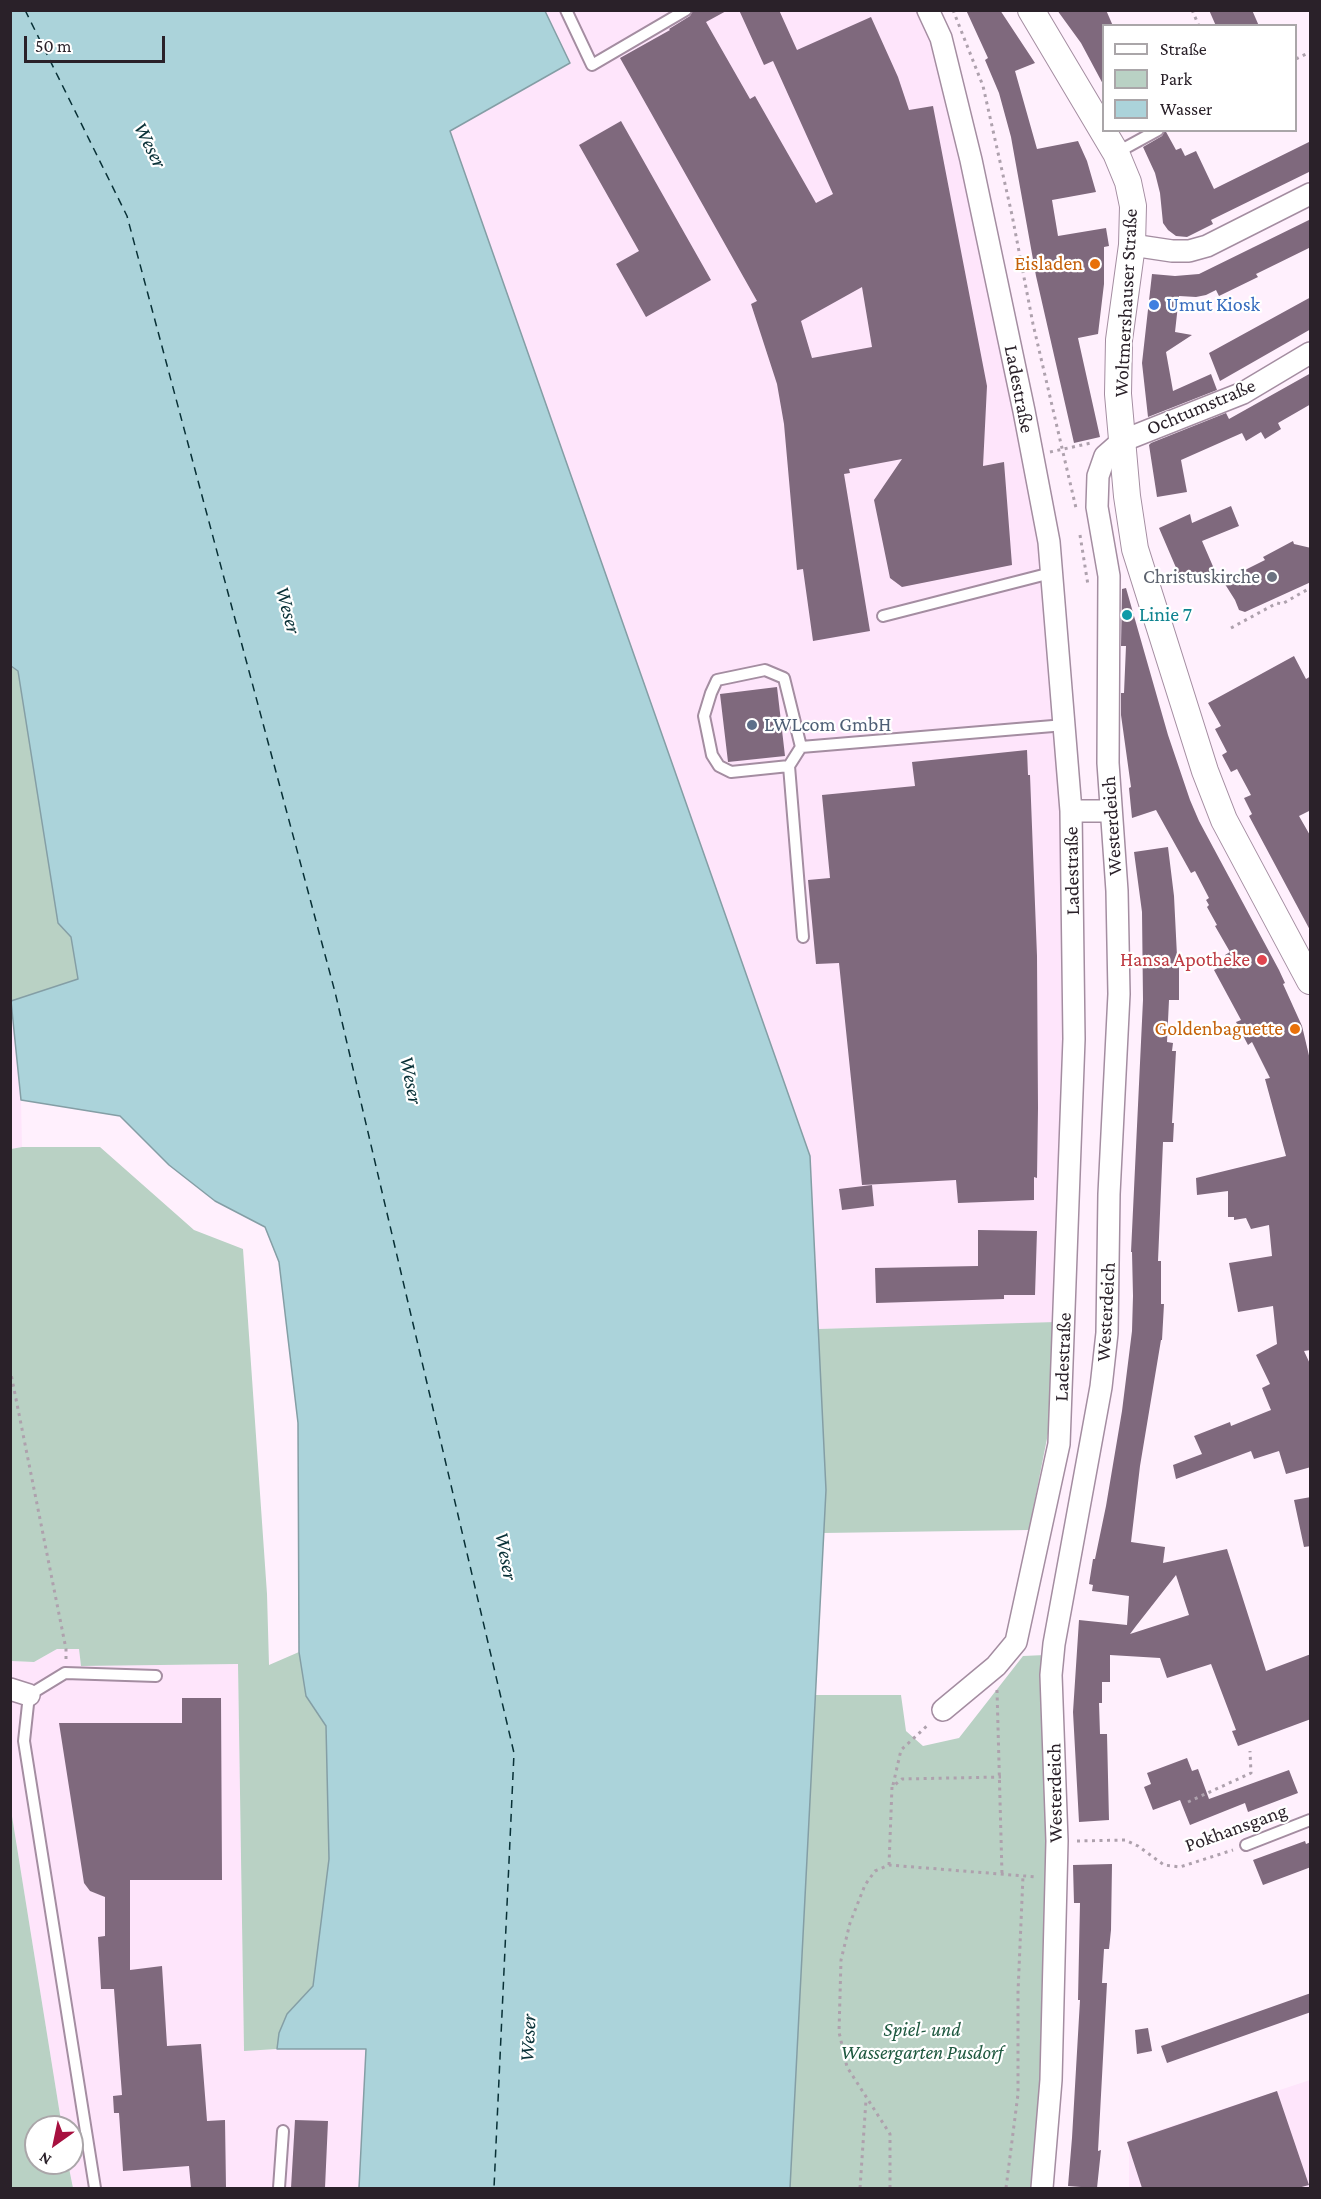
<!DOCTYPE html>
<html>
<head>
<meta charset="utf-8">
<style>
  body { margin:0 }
  #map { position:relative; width:1321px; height:2199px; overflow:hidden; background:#fff0fd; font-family:"Crimson Pro",serif }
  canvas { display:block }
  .frame { position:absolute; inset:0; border:12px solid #2a2129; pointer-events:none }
  .legend { position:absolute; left:1102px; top:24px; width:195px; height:108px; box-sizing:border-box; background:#fff; border:2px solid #aaa6a9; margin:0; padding:8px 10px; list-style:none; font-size:18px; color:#2a2129 }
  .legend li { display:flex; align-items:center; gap:12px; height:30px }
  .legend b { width:30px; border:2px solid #aaa6a9 }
  .north { position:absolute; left:24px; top:2115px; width:60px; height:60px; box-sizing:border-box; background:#fff; border:2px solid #aaa6a9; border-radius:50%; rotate:213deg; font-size:16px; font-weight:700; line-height:24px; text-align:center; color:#2a2129 }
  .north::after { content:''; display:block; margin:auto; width:21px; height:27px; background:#a7103f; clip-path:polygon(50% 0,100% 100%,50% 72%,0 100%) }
  .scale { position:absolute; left:24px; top:36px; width:141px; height:27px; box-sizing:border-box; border:3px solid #2a2129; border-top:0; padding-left:8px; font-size:18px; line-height:21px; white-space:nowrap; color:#2a2129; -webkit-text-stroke:4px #fff; paint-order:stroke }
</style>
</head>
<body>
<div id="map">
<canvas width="1321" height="2199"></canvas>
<div class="frame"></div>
<ul class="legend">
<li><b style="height:8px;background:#fff"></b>Straße</li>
<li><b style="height:16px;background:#b9d1c4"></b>Park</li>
<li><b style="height:16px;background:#abd3da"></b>Wasser</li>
</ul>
<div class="north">N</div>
<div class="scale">50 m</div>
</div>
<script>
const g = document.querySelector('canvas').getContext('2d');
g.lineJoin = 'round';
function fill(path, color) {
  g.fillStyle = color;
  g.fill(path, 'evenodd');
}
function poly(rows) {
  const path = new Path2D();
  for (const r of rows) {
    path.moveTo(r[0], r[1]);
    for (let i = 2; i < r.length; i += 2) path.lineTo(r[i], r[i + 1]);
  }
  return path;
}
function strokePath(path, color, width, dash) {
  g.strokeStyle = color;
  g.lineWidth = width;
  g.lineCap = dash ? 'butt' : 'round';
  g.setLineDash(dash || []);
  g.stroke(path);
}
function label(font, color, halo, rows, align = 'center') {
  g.font = font + ' "Crimson Pro",serif';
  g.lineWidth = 4.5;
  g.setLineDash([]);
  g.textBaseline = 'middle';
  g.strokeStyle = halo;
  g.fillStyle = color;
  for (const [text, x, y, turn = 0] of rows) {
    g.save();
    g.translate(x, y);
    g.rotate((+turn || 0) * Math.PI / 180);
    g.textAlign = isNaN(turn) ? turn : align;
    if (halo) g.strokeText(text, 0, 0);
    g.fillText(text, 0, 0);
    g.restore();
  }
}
const built = poly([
  [545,11,931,11,1055,542,1072,1322,818,1329,810,1155,449,131,570,63],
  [10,996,21,1100,22,1147,11,1149],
  [57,1649,79,1649,81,1666,238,1664,244,2050,366,2048,359,2188,73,2188,68,2163,72,2163,72,2127,62,2127,11,1810,10,1661,34,1662],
  [1310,2080,1310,2188,1129,2188,1129,2140]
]);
const green = poly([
  [10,666,18,671,58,923,71,937,78,979,11,1001],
  [22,1147,100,1147,194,1230,243,1249,267,1594,269,1665,299,1652,306,1695,326,1726,329,1859,318,1962,313,1986,287,2014,279,2033,277,2049,244,2051,238,1664,81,1666,79,1649,57,1649,34,1662,11,1661,11,1149],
  [1056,1322,1052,1413,1029,1530,823,1533,818,1329],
  [1045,1655,1051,1884,1038,2188,790,2188,815,1695,901,1695,906,1731,923,1746,959,1738,1023,1656],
  [11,1810,62,2127,36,2127,36,2163,68,2163,73,2188,11,2188]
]);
const water = poly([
  [10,11,545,11,570,63,450,131,810,1156,826,1490,790,2188,359,2188,366,2049,277,2049,279,2033,287,2014,313,1986,329,1859,326,1726,306,1696,299,1652,298,1423,279,1262,265,1227,215,1201,169,1165,120,1116,21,1100,11,1001,78,979,71,937,58,923,18,671,11,666,10,11]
]);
const ferry = poly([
  [25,10,127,216,335,992,514,1753,494,2188]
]);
const building = poly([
  [693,10,728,10,706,22,750,99,755,96,816,203,833,194,773,61,764,65,739,10,779,10,797,50,871,17,898,77,909,110,933,106,987,386,983,466,1004,462,1012,565,902,587,890,578,874,500,902,459,849,469,850,473,844,474,870,631,813,641,803,569,797,570,784,424,777,384,751,304,757,301,620,58,670,30,669,29,690,16],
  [862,287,872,347,812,358,801,321],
  [966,10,1000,10,1035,63,1015,71,1037,149,1078,141,1087,161,1096,192,1052,200,1058,236,1106,228,1109,246,1104,247,1104,284,1098,334,1078,338,1100,437,1074,443,1036,276,1011,137,999,93,985,60,988,58],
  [1057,10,1106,10,1113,26,1104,26,1104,86,1081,43],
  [1209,10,1252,10,1259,26,1216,26],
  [621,121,711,280,646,317,616,264,639,251,579,145],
  [1165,130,1176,150,1181,148,1185,156,1196,151,1214,189,1311,141,1311,171,1211,220,1213,224,1187,237,1176,236,1168,230,1163,223,1160,193,1155,173,1143,147,1162,136],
  [1311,219,1311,247,1256,274,1258,277,1219,296,1216,290,1206,295,1196,297,1179,296,1175,332,1192,335,1166,352,1173,391,1211,374,1217,390,1148,417,1142,363,1152,274,1175,276,1199,274],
  [1311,297,1311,329,1220,381,1209,353],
  [1311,373,1311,404,1278,423,1281,429,1265,439,1261,432,1246,441,1242,433,1181,460,1187,492,1157,497,1149,445,1151,443,1226,413,1229,419],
  [1231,506,1239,526,1202,541,1215,571,1183,584,1159,528,1190,514,1192,523],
  [1293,541,1294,544,1311,548,1311,582,1245,612,1239,610,1235,600,1223,581,1265,560,1263,557],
  [1126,588,1168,735,1190,800,1199,821,1279,970,1285,983,1283,984,1302,1026,1311,1064,1311,1350,1304,1351,1311,1366,1311,1467,1286,1474,1279,1451,1254,1459,1251,1451,1176,1479,1173,1465,1202,1454,1194,1436,1230,1422,1231,1426,1271,1410,1262,1388,1270,1384,1256,1355,1277,1344,1273,1306,1238,1312,1229,1263,1272,1256,1269,1225,1251,1229,1246,1218,1234,1220,1234,1217,1228,1217,1228,1191,1197,1195,1196,1178,1286,1156,1265,1079,1270,1078,1252,1042,1248,1045,1236,1022,1241,1020,1214,970,1229,962,1225,955,1230,952,1215,926,1217,925,1207,907,1209,905,1206,900,1209,898,1195,871,1191,873,1156,810,1132,818,1129,788,1131,787,1121,715,1121,693,1124,693,1126,646,1121,646,1122,589],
  [1294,656,1306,679,1311,676,1311,810,1299,816,1311,837,1311,932,1249,816,1252,814,1244,798,1251,795,1237,769,1231,772,1222,755,1227,752,1215,729,1221,726,1208,703],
  [777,687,785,756,728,762,720,694],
  [1027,750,1028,775,1030,775,1037,956,1038,1108,1037,1178,1034,1177,1034,1200,958,1203,956,1180,862,1185,839,963,816,964,808,880,830,878,822,795,915,786,912,762],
  [1168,847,1174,896,1177,956,1179,956,1179,1000,1169,1000,1167,1042,1173,1043,1172,1051,1176,1051,1172,1123,1174,1123,1173,1142,1163,1142,1158,1261,1161,1261,1161,1304,1164,1304,1162,1340,1161,1340,1140,1466,1131,1542,1165,1547,1163,1563,1227,1549,1266,1671,1311,1654,1311,1719,1238,1746,1232,1731,1236,1730,1211,1664,1167,1678,1160,1658,1110,1655,1110,1682,1102,1682,1102,1703,1099,1703,1100,1734,1107,1734,1109,1820,1079,1822,1073,1712,1079,1620,1127,1625,1129,1596,1092,1591,1093,1585,1089,1584,1093,1559,1095,1559,1106,1506,1122,1411,1132,1331,1133,1296,1132,1252,1131,1252,1143,1000,1142,912,1134,852],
  [1176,1575,1189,1615,1130,1634,1136,1626],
  [872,1185,874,1206,842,1210,839,1189],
  [978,1230,1037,1231,1035,1295,1004,1295,1004,1299,876,1303,875,1268,978,1266],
  [1311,1497,1311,1546,1304,1547,1294,1500],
  [182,1698,221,1698,222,1880,130,1880,130,1970,162,1966,167,2046,201,2044,207,2121,225,2120,226,2188,191,2188,189,2166,123,2171,119,2113,114,2113,113,2096,122,2095,114,1989,101,1989,98,1937,105,1936,105,1897,90,1891,84,1883,59,1723,182,1723],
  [1187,1758,1192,1771,1198,1769,1209,1799,1289,1770,1298,1793,1248,1812,1245,1803,1190,1825,1180,1800,1153,1810,1144,1787,1151,1784,1147,1773],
  [1305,1841,1306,1844,1311,1842,1311,1867,1263,1885,1253,1860],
  [1112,1864,1111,1930,1109,1949,1104,1949,1102,1983,1107,1983,1098,2151,1101,2150,1097,2188,1094,2188,1068,2186,1072,2138,1080,2000,1078,2000,1080,1903,1074,1903,1073,1865],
  [1311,1993,1311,2012,1167,2063,1161,2046],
  [1148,2028,1152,2051,1137,2054,1135,2030],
  [1277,2091,1309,2185,1298,2188,1142,2188,1127,2142],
  [295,2120,328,2121,325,2188,291,2188]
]);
const path = poly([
  [953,10,983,86,1012,215,1033,324,1076,508],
  [1192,10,1199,26],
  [1296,59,1310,52],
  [1050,452,1091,443],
  [1080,535,1088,585],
  [1231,628,1277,603,1282,604,1310,588],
  [10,1369,66,1649,66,1660],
  [997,1690,1002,1874],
  [893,1785,901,1750,929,1724],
  [1188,1802,1251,1773,1250,1751],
  [1077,1841,1125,1840,1138,1846,1164,1865,1180,1867,1233,1850],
  [889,1865,892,1787,902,1779,1001,1777],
  [860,2188,866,2100],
  [890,2188,890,2134,847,2067,839,2032,841,1960,850,1923,865,1885,875,1871,889,1865,1037,1877],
  [1006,2188,1018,2094,1018,1992,1023,1876]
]);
const service = poly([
  [566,10,592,65,686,10],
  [1116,153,1158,130],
  [883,616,1051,573],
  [801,747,789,766,731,772,719,766,712,755,704,716,711,693,717,680,765,670,784,678,801,747,1065,725],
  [789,766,803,937],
  [1246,1845,1310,1820],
  [95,2188,24,1741,29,1695,65,1673,156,1676],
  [279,2188,283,2131]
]);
const minor = poly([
  [928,10,941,38,971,160,1024,411,1049,542,1071,811,1074,1039,1059,1444,1016,1642,996,1666,943,1710],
  [1132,245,1172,251,1189,251,1207,246,1310,194],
  [1071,811,1110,811],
  [10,1689,29,1695],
  [1042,2188,1051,2080,1057,1841,1051,1675,1054,1644,1101,1387,1107,1333,1109,1194,1119,994,1117,891,1108,763,1109,576,1097,507,1098,476,1105,456,1122,441,1243,393,1310,353]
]);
const tertiary = poly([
  [1031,10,1116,153,1128,182,1133,206,1132,245,1119,340,1118,394,1127,496,1135,549,1205,771,1224,820,1310,981]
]);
const markers = [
  [1095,264,6,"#e8710a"],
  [1154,305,6,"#3f7fe0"],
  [1272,577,6,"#6b7280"],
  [1127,615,6,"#0f9aa8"],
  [752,725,6,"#5c6f8a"],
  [1262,960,6,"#e0444e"],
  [1295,1029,6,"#e8710a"]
];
const foodNames = [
  ["Eisladen",1083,264],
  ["Goldenbaguette",1283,1029]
];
const streetNames = [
  ["Woltmershauser Straße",1126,303,-87],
  ["Ladestraße",1019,389,79],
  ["Ochtumstraße",1201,407,-23],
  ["Westerdeich",1112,826,-94],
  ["Ladestraße",1072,871,-91],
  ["Westerdeich",1106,1312,-87],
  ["Ladestraße",1063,1357,-88],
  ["Westerdeich",1055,1793,-91],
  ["Pokhansgang",1236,1828,-20]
];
const shopNames = [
  ["Umut Kiosk",1166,305]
];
const worshipNames = [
  ["Christuskirche",1260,577]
];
const cultureNames = [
  ["Linie 7",1139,615]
];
const serviceNames = [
  ["LWLcom GmbH",764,725]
];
const healthNames = [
  ["Hansa Apotheke",1250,960]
];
const parkNames = [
  ["Spiel- und",922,2030],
  ["Wassergarten Pusdorf",922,2053]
];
const waterNames = [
  ["Weser",150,145,63],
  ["Weser",288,610,75],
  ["Weser",411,1080,79],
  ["Weser",506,1556,79],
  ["Weser",528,2038,-87]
];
fill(built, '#fee5fb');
fill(green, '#b9d1c4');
fill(water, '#abd3da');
strokePath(water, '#849ea5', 1.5);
strokePath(ferry, '#083036', 1.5, [8, 6]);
fill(building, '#7f697d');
strokePath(service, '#a48da1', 14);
strokePath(minor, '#a48da1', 24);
strokePath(tertiary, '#a48da1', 28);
strokePath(path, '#aea1ad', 3, [3, 4.5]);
strokePath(service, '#fff', 10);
strokePath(minor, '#fff', 21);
strokePath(tertiary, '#fff', 26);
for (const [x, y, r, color] of markers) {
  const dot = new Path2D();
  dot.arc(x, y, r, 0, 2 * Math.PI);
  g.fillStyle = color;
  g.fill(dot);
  strokePath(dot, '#fff', 2);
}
label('20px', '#c56008', '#fff', foodNames, 'right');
label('20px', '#2a2129', '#fff', streetNames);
label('20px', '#366cbe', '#fff', shopNames, 'left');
label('20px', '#5b616d', '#fff', worshipNames, 'right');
label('20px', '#0d838f', '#fff', cultureNames, 'left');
label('20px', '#4e5e75', '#fff', serviceNames, 'left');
label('20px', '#be3a42', '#fff', healthNames, 'right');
label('italic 20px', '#1f5940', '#fff', parkNames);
label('italic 21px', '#083036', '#fff', waterNames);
</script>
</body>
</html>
